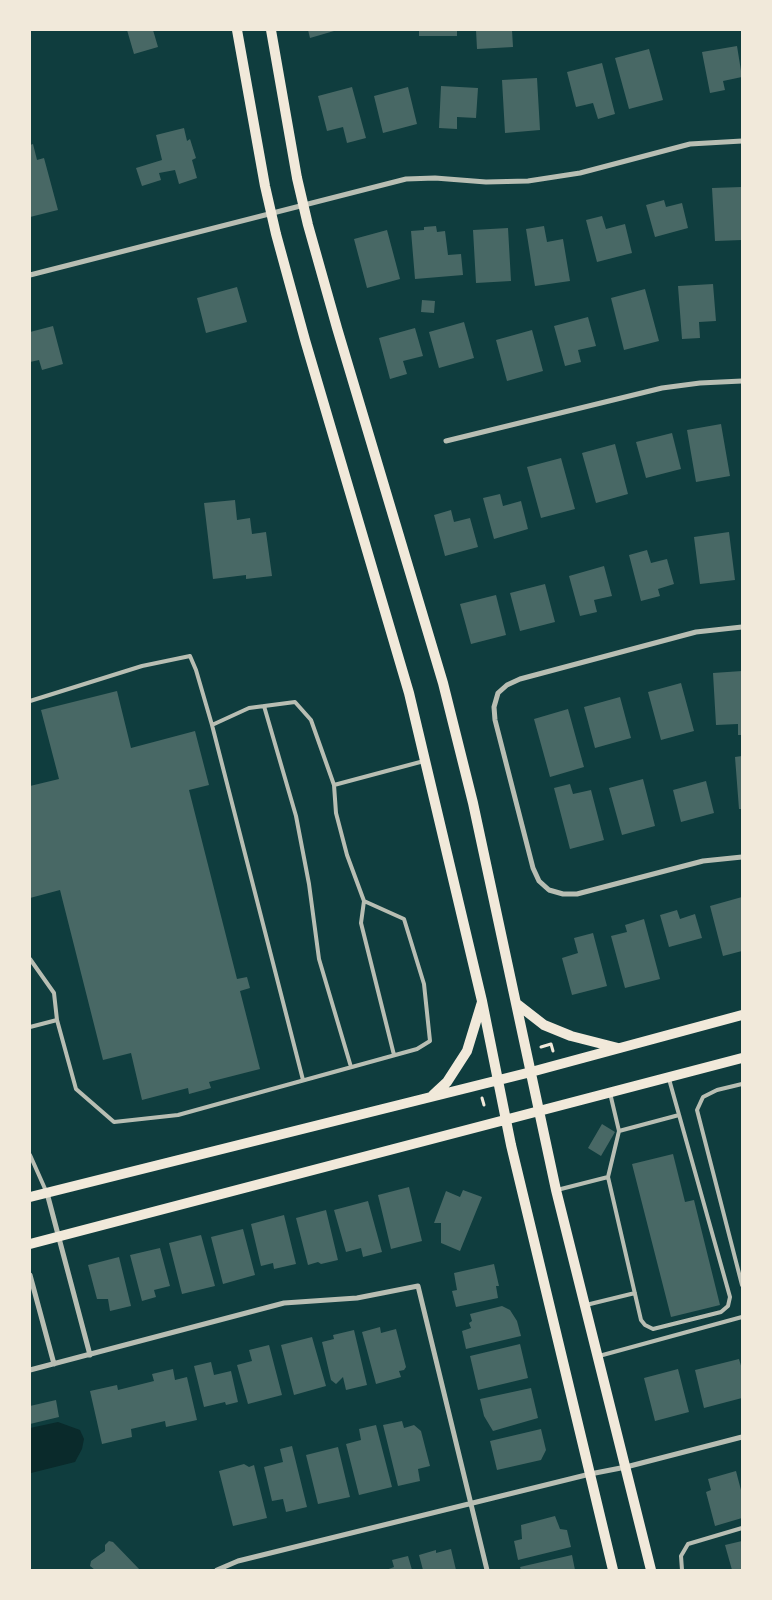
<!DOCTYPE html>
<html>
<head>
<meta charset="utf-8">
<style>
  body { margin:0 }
  #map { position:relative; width:772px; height:1600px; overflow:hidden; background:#0f3d3e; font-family:"Noto Sans",sans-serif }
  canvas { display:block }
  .frame { position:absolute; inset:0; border:31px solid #f1e9da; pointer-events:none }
</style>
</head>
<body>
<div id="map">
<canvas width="772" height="1600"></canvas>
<div class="frame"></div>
</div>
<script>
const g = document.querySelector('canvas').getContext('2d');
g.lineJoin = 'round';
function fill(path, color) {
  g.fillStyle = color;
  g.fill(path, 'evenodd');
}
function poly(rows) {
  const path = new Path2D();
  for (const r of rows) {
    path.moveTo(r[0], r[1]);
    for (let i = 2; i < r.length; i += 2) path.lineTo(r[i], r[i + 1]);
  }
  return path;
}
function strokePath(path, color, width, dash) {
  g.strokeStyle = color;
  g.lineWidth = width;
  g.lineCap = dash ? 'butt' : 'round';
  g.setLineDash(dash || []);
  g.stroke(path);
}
const water = poly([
  [58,1422,80,1430,84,1439,82,1449,75,1462,31,1473,30,1428]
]);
const building = poly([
  [127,30,153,30,158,47,134,54],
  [308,30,334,30,334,31,310,38],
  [419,30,457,30,457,36,419,36],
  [476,30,512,30,513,47,477,49],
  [737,46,742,77,723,81,725,90,710,93,702,52],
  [649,49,663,100,629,109,615,58],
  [602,63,615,114,598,119,593,103,576,107,567,72],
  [537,78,540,130,505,133,502,80],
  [441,86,478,88,476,118,457,117,457,129,439,128],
  [352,87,366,138,347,143,343,127,327,131,318,96],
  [408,87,417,124,383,133,374,96],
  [184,128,187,141,190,139,196,158,192,160,197,178,179,184,175,170,159,173,161,180,142,186,136,168,162,160,156,135],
  [33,144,37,160,44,158,58,210,30,217,30,145],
  [742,187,742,240,715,241,712,188],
  [664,200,666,207,682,203,688,228,655,237,646,205],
  [602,216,606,229,625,224,632,253,597,262,586,220],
  [436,226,437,232,445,231,448,255,461,254,463,275,415,279,411,231,424,230,424,227],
  [544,226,547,242,563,239,570,281,535,286,526,229],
  [508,228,511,281,476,283,473,230],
  [387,230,400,279,367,288,354,239],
  [713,284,716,321,699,322,700,338,682,339,678,286],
  [237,287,247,322,206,333,197,298],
  [645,289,659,341,624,350,611,298],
  [422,300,435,301,434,313,421,312],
  [588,317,596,346,578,350,581,362,565,366,554,326],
  [464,322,474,358,439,368,429,332],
  [53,326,63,364,42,370,39,360,30,362,30,332],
  [415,328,423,356,403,361,407,374,390,379,379,338],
  [532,330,543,371,507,381,496,340],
  [721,424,730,476,696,482,687,430],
  [672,433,681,469,646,478,636,442],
  [615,444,628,494,596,503,582,453],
  [561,458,575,509,541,518,527,467],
  [500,494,503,506,521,501,528,529,494,539,483,498],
  [235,500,237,520,250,518,252,534,266,532,272,576,246,579,246,575,213,579,204,503],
  [451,510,454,522,470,518,478,547,445,556,434,515],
  [729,532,735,580,700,584,694,537],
  [647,550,651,563,667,559,674,584,658,589,660,596,641,601,629,555],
  [604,566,612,596,594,600,597,612,580,616,569,576],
  [545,584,555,622,520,631,510,593],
  [496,595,506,635,471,644,460,604],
  [742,671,742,735,738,735,738,724,716,725,713,673],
  [681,683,694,731,661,740,648,692],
  [117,691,131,748,195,731,209,785,189,790,237,979,247,977,250,988,240,991,260,1069,209,1082,211,1088,189,1094,188,1088,142,1100,131,1053,103,1060,60,890,30,898,30,786,59,779,41,710],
  [620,697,631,738,595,748,584,707],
  [568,709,584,767,550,777,534,719],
  [742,756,742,809,739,809,735,757],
  [643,779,655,826,622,835,609,788],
  [706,781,714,813,681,822,673,790],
  [570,784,573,794,591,790,604,840,570,849,554,788],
  [742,897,742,951,723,956,710,906],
  [677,910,680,919,695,914,702,938,669,947,660,915],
  [644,919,660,979,625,988,611,936,627,932,625,925],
  [593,933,607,986,572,995,562,958,578,953,574,938],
  [602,1124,615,1132,601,1156,588,1148],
  [673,1154,685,1202,694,1200,720,1305,671,1317,632,1164],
  [409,1187,422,1241,391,1249,378,1195],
  [463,1190,482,1197,460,1251,441,1243,441,1223,434,1223,446,1191,460,1197],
  [368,1201,382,1252,363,1257,361,1248,346,1252,334,1210],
  [326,1210,338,1260,321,1264,318,1262,308,1265,296,1218],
  [284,1215,296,1264,274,1269,273,1263,261,1266,251,1224],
  [243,1229,255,1275,223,1284,211,1237],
  [201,1235,215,1286,182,1294,169,1243],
  [160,1248,170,1286,154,1290,156,1297,142,1301,130,1255],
  [119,1257,131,1306,110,1311,108,1299,97,1299,88,1265],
  [494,1264,499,1286,496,1286,498,1298,456,1307,452,1291,457,1290,454,1273],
  [502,1306,510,1310,517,1321,521,1336,466,1349,462,1331,471,1328,469,1323,472,1321,470,1314],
  [380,1327,381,1333,396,1329,406,1367,404,1370,399,1371,401,1377,376,1384,362,1332],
  [354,1330,367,1385,346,1390,343,1377,336,1384,331,1380,322,1342,334,1339,333,1335],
  [312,1337,326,1386,294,1395,281,1345],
  [520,1344,528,1378,478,1390,470,1356],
  [269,1345,282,1395,248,1404,237,1365,252,1361,249,1350],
  [739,1359,742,1369,742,1398,704,1408,695,1370],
  [211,1362,214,1375,231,1371,238,1402,226,1405,225,1402,204,1407,194,1366],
  [173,1369,175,1380,187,1377,197,1420,166,1427,165,1421,131,1429,132,1437,102,1444,90,1391,117,1385,118,1390,154,1381,152,1374],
  [678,1369,689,1412,655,1421,644,1378],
  [531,1388,538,1418,493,1431,484,1416,480,1399],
  [56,1400,59,1417,30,1424,30,1406],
  [402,1421,404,1428,414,1425,421,1431,430,1466,418,1469,420,1481,398,1486,383,1425],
  [376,1425,392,1487,359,1495,346,1444,361,1440,359,1429],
  [541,1429,546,1450,541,1460,497,1470,490,1441],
  [292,1446,307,1507,286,1512,283,1499,272,1501,264,1467,283,1462,280,1449],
  [338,1447,350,1497,318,1504,306,1455],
  [244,1464,249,1467,254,1465,267,1518,233,1526,219,1471],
  [736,1471,742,1494,742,1518,715,1526,706,1492,711,1490,708,1479],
  [555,1516,560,1529,567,1530,571,1547,518,1560,514,1541,522,1539,521,1525],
  [109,1541,113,1542,140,1570,95,1570,90,1566,91,1561,105,1551,105,1545],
  [742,1541,742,1570,732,1570,725,1545],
  [451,1549,456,1570,423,1570,419,1555,436,1550,436,1553],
  [572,1555,575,1570,521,1570,520,1567],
  [408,1556,412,1570,386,1570,394,1567,392,1560]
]);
const path = poly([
  [541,1047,551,1044,553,1051],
  [482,1098,484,1105]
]);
const service = poly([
  [30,701,142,666,190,656,196,670,212,725,303,1080],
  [264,706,296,816,309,884,319,959,351,1067],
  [212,725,249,708,295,702,311,720,334,785],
  [364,901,361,923,394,1055],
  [30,959,54,993,57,1020,76,1089,114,1122,178,1115,417,1049,430,1041,424,984,404,919,364,901,347,855,336,813,334,785,424,761],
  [30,1027,57,1020],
  [742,1084,717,1090,703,1097,697,1110,742,1285],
  [610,1093,619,1131,608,1177,641,1320,645,1325,653,1329,721,1312,728,1306,730,1297,669,1079],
  [619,1131,679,1115],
  [30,1155,46,1191],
  [557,1190,608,1177],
  [586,1305,635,1293],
  [599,1356,742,1317],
  [682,1570,681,1556,688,1544,742,1528]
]);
const minor = poly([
  [30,275,406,179,435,178,486,182,528,181,580,173,690,144,742,141],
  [446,441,662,388,700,383,742,381],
  [742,627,696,632,520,679,507,685,498,693,494,707,495,720,533,868,539,881,549,890,563,894,577,894,703,861,742,857],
  [47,1193,90,1355],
  [30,1275,54,1364],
  [30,1370,284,1303,357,1298,418,1286,487,1570],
  [217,1570,238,1561,590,1474,626,1467,742,1437]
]);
const secondary = poly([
  [237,30,265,186,276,234,305,340,409,693,482,1001,511,1145,613,1570],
  [271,30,297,178,308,225,337,328,443,683,473,803,556,1190,651,1570],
  [517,1004,544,1025,571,1036,618,1048],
  [433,1095,447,1082,467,1051,482,1002],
  [30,1197,531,1072,742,1015],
  [30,1244,742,1058]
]);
fill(water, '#0a2a2b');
fill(building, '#486865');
strokePath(path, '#f1e9da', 3);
strokePath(service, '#b8beb3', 4);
strokePath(minor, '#b8beb3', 5);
strokePath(secondary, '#f1e9da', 10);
</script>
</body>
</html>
